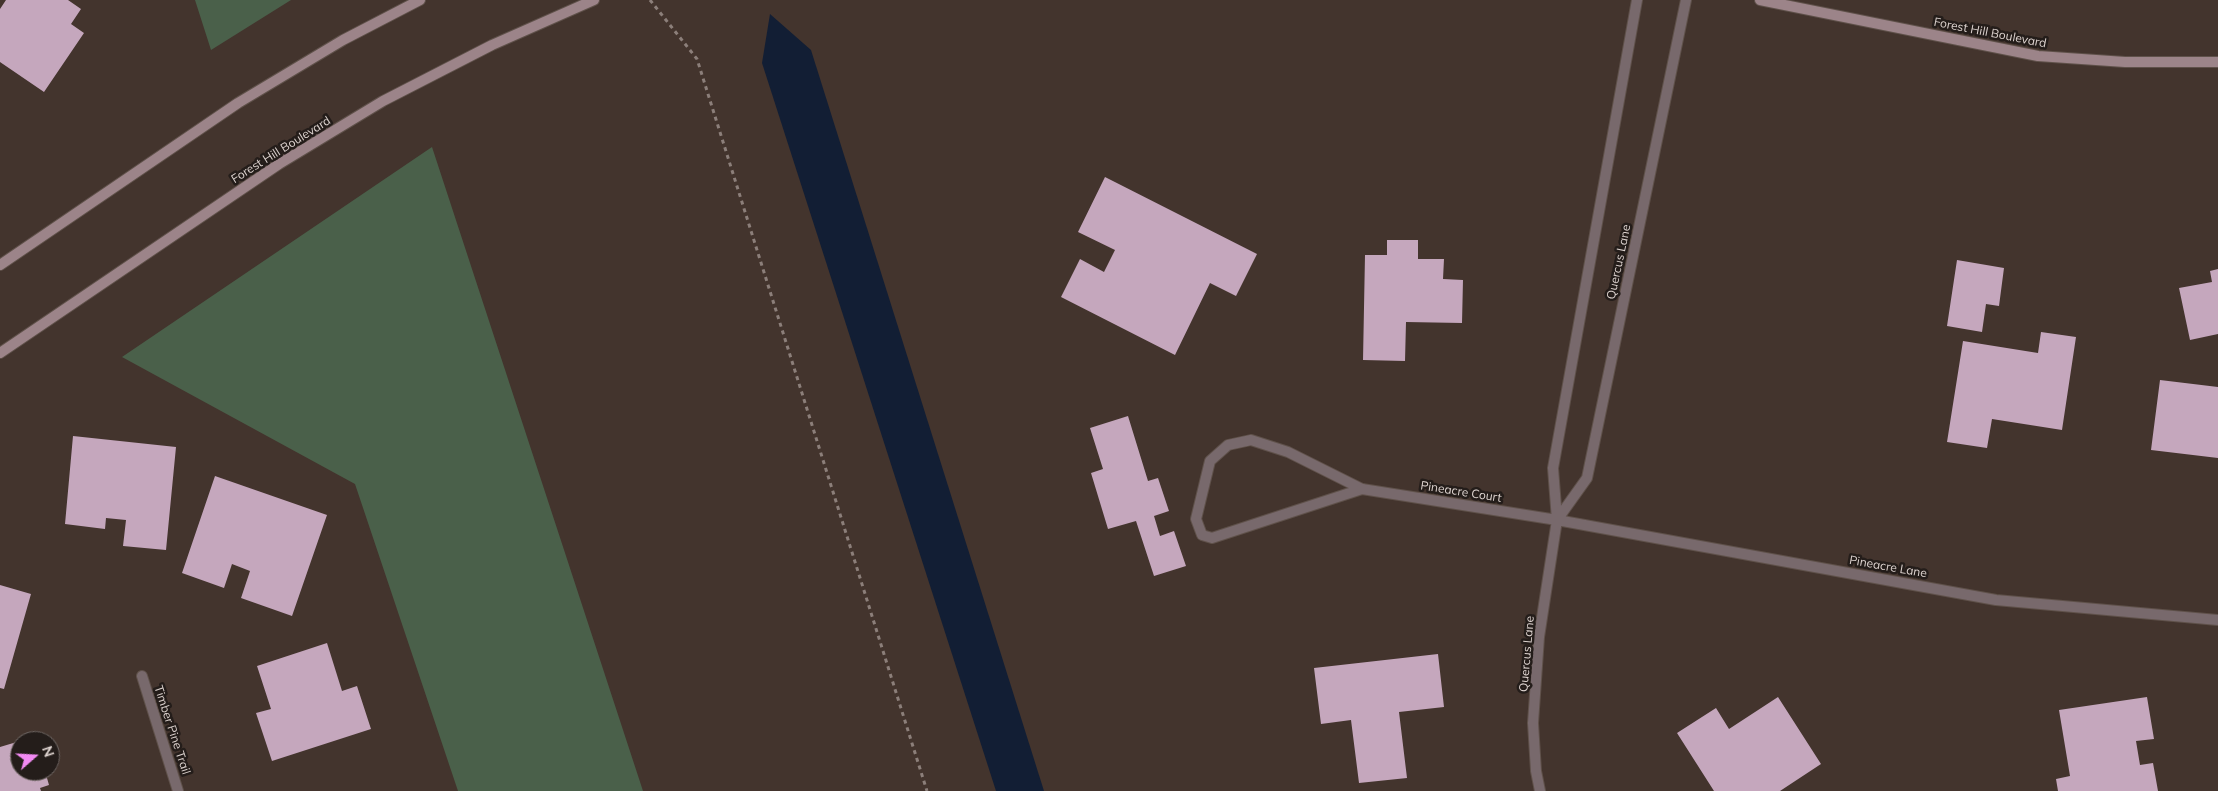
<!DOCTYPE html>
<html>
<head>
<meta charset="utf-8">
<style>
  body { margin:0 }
  #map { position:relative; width:2218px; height:791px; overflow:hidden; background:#43342d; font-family:Mulish,sans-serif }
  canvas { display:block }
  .north { position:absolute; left:10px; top:731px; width:50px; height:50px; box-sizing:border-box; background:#241d1a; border:1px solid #6e6663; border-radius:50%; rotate:71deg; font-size:14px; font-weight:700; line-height:20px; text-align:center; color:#ded4d0 }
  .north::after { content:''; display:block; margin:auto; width:18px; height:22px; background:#f28af3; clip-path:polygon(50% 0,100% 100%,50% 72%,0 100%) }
</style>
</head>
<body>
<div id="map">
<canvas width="2218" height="791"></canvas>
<div class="north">N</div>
</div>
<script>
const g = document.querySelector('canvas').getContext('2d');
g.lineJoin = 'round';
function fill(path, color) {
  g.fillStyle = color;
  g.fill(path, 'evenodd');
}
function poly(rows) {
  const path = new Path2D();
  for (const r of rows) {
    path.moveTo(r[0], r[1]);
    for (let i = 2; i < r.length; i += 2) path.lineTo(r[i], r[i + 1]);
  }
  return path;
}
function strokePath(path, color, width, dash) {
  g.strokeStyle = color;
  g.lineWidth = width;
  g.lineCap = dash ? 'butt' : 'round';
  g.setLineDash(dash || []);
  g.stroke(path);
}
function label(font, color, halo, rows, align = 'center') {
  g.font = font + ' Mulish,sans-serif';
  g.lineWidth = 5;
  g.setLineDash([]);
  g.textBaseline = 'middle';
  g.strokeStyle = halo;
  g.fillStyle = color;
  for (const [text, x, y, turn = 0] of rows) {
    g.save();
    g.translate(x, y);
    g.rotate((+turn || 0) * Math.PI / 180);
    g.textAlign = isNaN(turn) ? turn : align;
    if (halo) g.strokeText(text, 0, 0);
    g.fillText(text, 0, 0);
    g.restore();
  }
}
const green = poly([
  [195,0,291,0,211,50],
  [432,147,643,791,458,791,355,484,122,357]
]);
const water = poly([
  [770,14,811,50,1044,791,996,791,762,63]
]);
const building = poly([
  [6,0,68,0,81,9,71,24,84,33,44,92,0,62,0,9],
  [1105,177,1257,254,1236,296,1210,283,1175,355,1061,297,1080,259,1104,272,1115,250,1078,232],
  [1387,240,1418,240,1418,259,1444,259,1443,279,1463,280,1462,323,1406,322,1405,361,1363,360,1365,255,1387,255],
  [1957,260,2004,268,1999,306,1986,304,1982,332,1947,326],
  [2218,269,2218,334,2190,340,2179,288,2212,282,2210,271],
  [2041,332,2076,337,2062,430,1992,419,1987,448,1947,442,1963,341,2038,353],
  [2160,380,2218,387,2218,458,2151,450],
  [1128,416,1148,481,1158,478,1169,511,1154,516,1160,536,1174,531,1186,566,1154,576,1136,521,1108,529,1091,473,1103,469,1090,428],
  [73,436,176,447,166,550,123,546,126,520,106,518,105,529,65,524],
  [215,476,327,515,292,616,241,598,250,571,232,564,224,588,182,573],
  [0,585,31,594,4,689,0,688],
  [327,643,342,691,357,686,371,729,272,761,256,713,271,709,257,666],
  [1438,654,1444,707,1399,712,1407,778,1359,783,1351,720,1321,724,1314,668],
  [1778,697,1821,764,1780,791,1714,791,1677,733,1716,708,1729,729],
  [2147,697,2154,739,2136,741,2140,765,2153,763,2158,791,2058,791,2056,779,2070,776,2059,710],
  [20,741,20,771,45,771,49,785,40,788,41,791,0,791,0,747]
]);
const path = poly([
  [650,0,697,59,927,791]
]);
const service = poly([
  [1251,440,1288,452,1362,489,1212,538,1202,535,1196,519,1210,461,1228,445,1251,440]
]);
const minor = poly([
  [1362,489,1557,520,1996,600,2218,620],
  [1557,520,1587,478,1686,0],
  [142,676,178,791],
  [1540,791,1536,771,1533,723,1539,637,1557,520,1553,468,1637,0]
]);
const secondary = poly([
  [1760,0,2038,56,2125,62,2218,62],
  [0,265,238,103,343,40,420,0],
  [0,353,279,164,383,101,492,45,594,0]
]);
const streetNames = [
  ["Forest Hill Boulevard",1990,33,11],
  ["Forest Hill Boulevard",281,150,-32],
  ["Quercus Lane",1619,262,-78],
  ["Pineacre Court",1461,492,9],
  ["Pineacre Lane",1888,567,10],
  ["Quercus Lane",1527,654,-85],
  ["Timber Pine Trail",172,730,72]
];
fill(green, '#4a604a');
fill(water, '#121e34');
fill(building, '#c5a7bd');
strokePath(service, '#5f514a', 12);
strokePath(minor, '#5f514a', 12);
strokePath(secondary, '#5f514a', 12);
strokePath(path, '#8c7f7a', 3, [4, 4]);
strokePath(service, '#78696c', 10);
strokePath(minor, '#78696c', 10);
strokePath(secondary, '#9c8489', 10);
label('12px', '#ded4d0', '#241d1a', streetNames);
</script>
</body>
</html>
